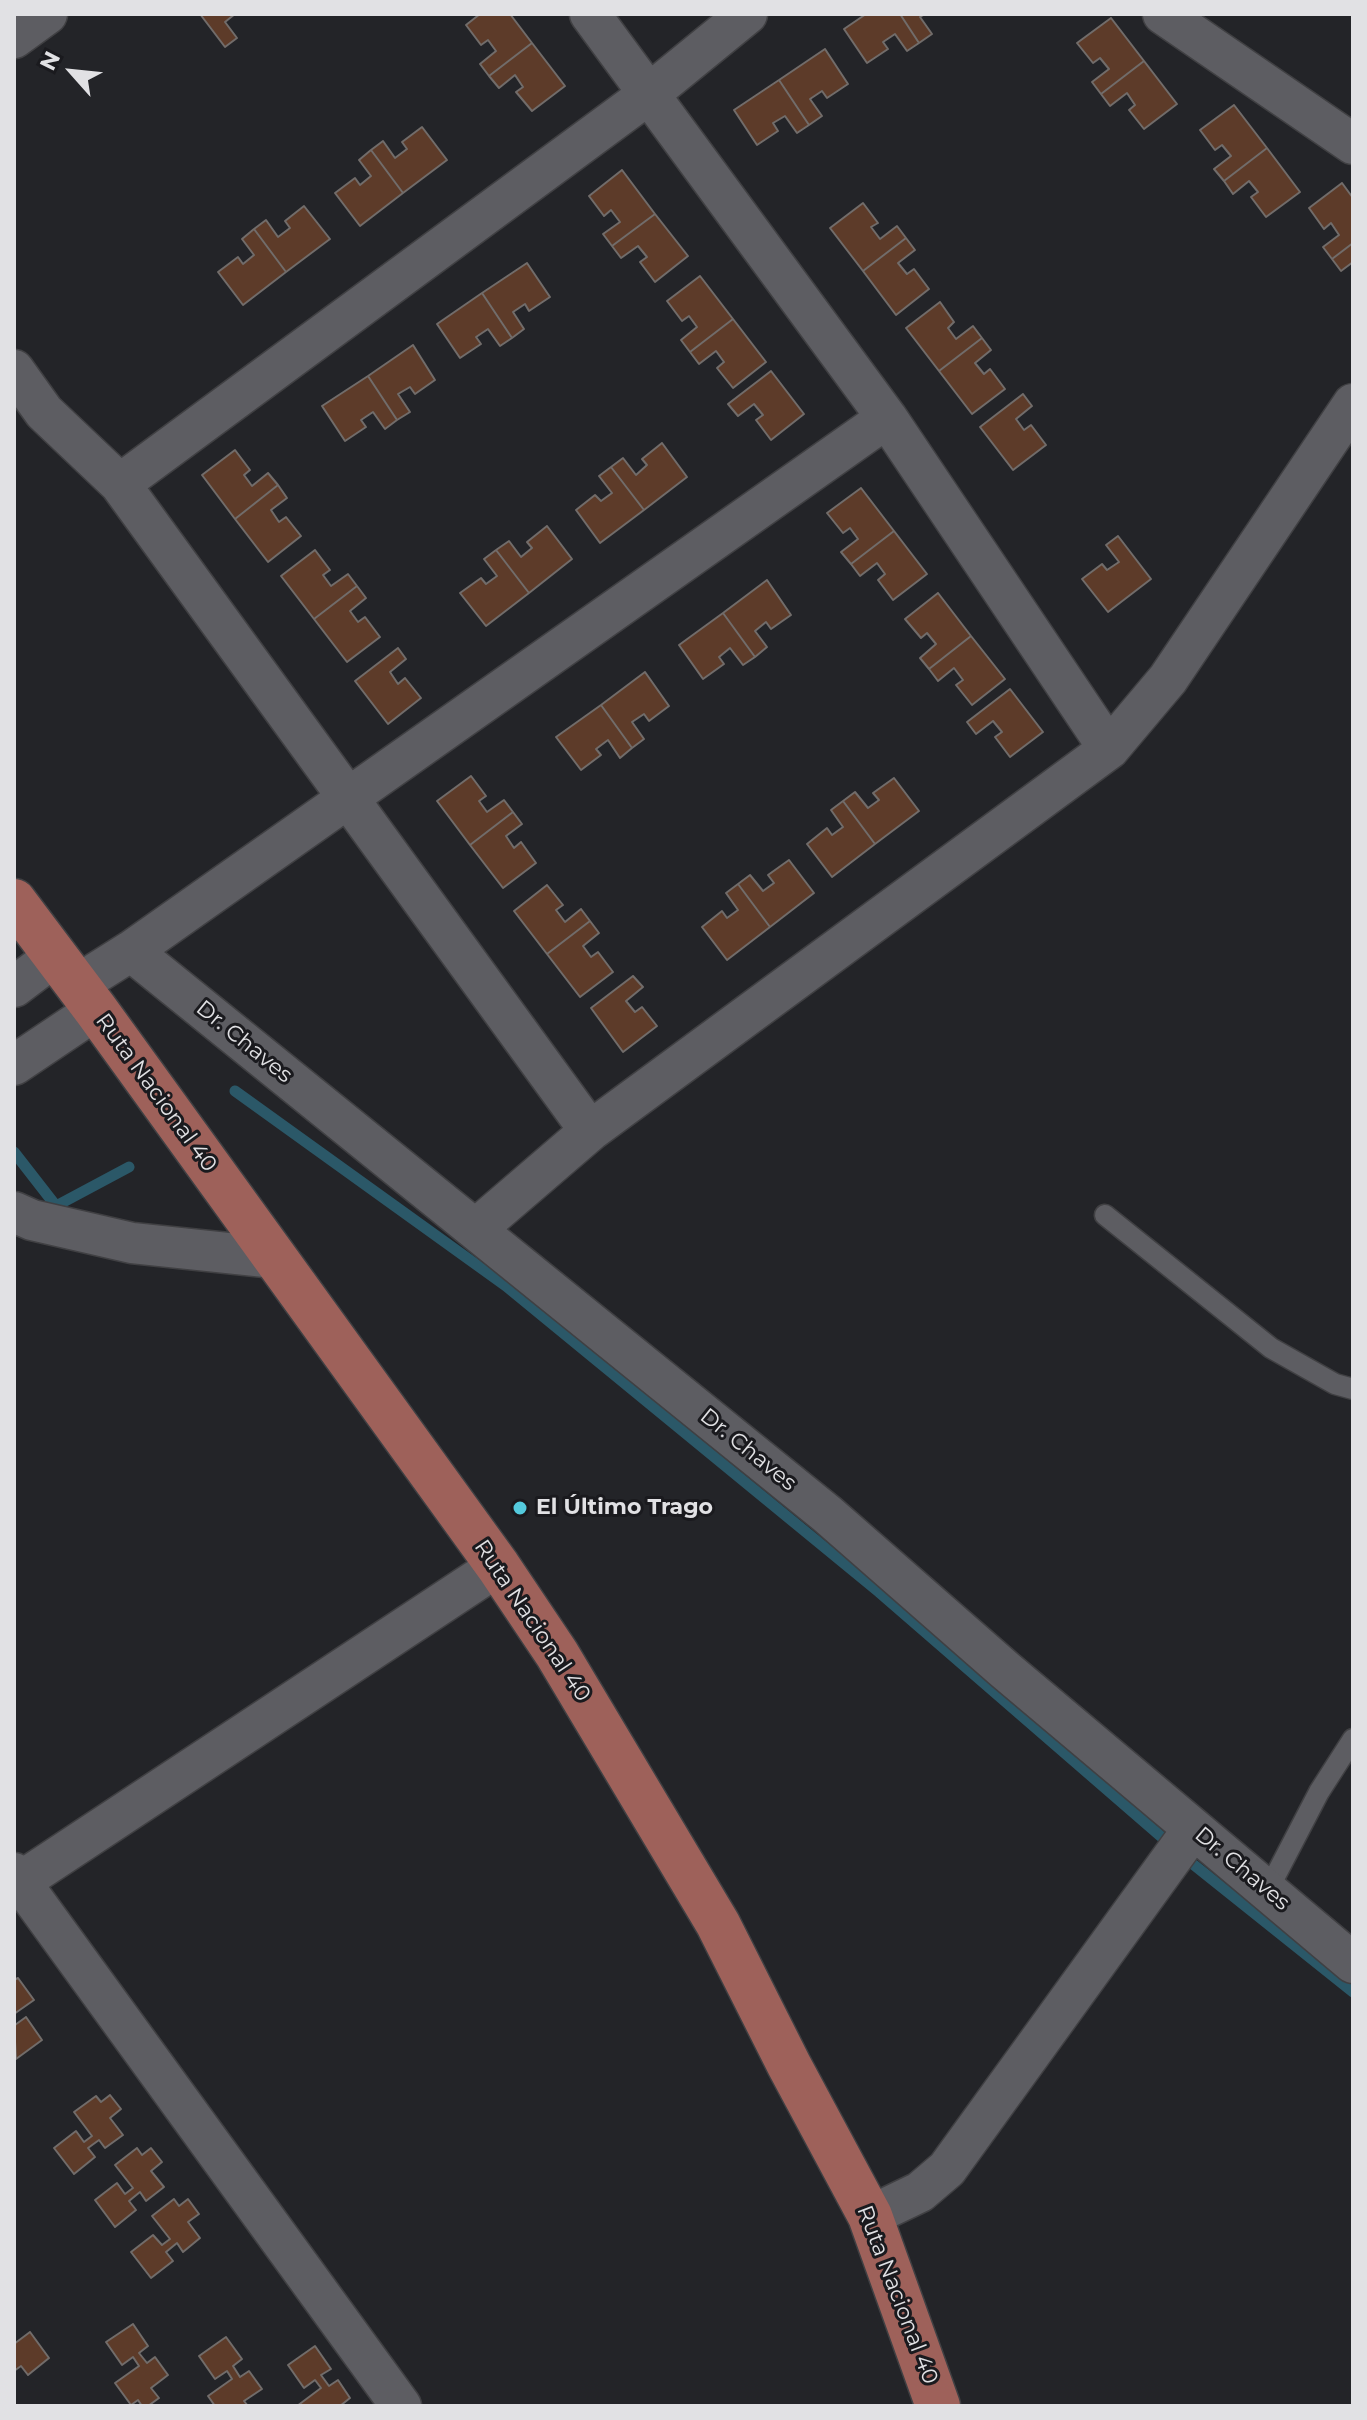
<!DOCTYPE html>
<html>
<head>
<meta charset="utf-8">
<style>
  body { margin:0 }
  #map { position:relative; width:1367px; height:2420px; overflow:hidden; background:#232428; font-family:Montserrat,sans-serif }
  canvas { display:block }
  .frame { position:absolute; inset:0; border:16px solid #e1e1e4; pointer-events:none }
  .north { position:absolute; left:32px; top:32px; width:80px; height:80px; -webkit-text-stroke:6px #1a1a1e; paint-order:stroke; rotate:297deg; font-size:22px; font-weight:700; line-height:32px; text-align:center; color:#e1e1e4 }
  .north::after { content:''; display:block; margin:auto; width:28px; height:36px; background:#e1e1e4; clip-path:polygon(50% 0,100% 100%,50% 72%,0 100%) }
</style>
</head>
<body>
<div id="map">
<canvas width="1367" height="2420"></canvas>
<div class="frame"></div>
<div class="north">N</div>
</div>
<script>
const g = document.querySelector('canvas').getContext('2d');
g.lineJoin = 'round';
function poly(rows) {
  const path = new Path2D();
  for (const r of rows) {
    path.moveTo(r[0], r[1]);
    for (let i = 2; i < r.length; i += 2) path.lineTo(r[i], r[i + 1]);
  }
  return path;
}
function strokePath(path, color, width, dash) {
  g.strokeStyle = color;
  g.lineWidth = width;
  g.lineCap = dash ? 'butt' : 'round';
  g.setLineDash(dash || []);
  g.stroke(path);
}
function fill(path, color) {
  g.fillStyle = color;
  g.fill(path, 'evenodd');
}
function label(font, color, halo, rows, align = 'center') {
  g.font = font + ' Montserrat,sans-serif';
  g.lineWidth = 6;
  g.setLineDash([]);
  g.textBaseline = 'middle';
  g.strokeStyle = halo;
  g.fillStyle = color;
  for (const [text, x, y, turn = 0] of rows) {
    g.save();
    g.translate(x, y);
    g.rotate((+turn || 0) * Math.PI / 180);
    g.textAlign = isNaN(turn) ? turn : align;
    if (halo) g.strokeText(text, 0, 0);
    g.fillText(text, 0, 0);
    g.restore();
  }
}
const stream = poly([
  [235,1091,506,1286,879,1592,1164,1839],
  [14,1152,56,1206,129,1167],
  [1194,1865,1353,1992]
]);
const building = poly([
  [200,14,235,14,225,22,237,38,225,47,200,14],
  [480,14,510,14,532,43,489,76,480,64,496,51,488,40,481,45,466,25,480,14],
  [866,14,900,14,919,43,907,51,895,34,883,42,888,49,867,63,844,29,866,14],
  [900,14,925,14,920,17,932,34,919,43,900,14],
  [1111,18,1144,61,1101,94,1092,82,1109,69,1100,58,1093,63,1077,43,1111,18],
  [532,43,565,86,532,111,516,92,523,87,515,75,499,88,489,76,532,43],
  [825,49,848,84,827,98,822,91,810,99,822,116,809,125,779,80,825,49],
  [1144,61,1177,104,1144,129,1129,110,1135,105,1127,93,1110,106,1101,94,1144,61],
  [779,80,809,125,797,133,785,116,773,123,778,131,757,145,734,110,779,80],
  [1234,105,1267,148,1224,181,1214,169,1231,156,1222,145,1215,150,1200,130,1234,105],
  [422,127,447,160,403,193,371,150,383,141,395,158,407,149,402,142,422,127],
  [1267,148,1300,192,1266,217,1251,197,1258,192,1249,181,1233,194,1224,181,1267,148],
  [371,150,403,193,360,226,335,193,355,178,360,185,371,176,359,160,371,150],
  [622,170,655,214,612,246,603,234,620,222,611,210,604,216,589,196,622,170],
  [1342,183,1353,198,1353,243,1332,259,1323,247,1339,235,1331,223,1324,229,1309,208,1342,183],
  [863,203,878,223,871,227,880,239,897,226,906,238,863,271,830,228,863,203],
  [304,206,330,239,286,272,254,229,266,220,278,237,290,228,285,221,304,206],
  [655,214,688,256,655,282,640,262,647,257,638,246,621,258,612,246,655,214],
  [254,229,286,272,243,305,218,272,238,257,243,264,254,255,242,239,254,229],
  [906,238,915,250,898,263,907,274,914,269,929,289,896,315,863,271,906,238],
  [1353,243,1353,262,1341,271,1332,259,1353,243],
  [527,263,550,297,529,311,525,304,513,312,524,329,512,338,482,293,527,263],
  [700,276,733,319,690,352,681,340,697,327,689,316,682,321,667,301,700,276],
  [482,293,512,338,500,346,488,329,476,337,481,344,460,358,437,324,482,293],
  [940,302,954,322,948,328,956,339,973,326,982,338,939,371,906,328,940,302],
  [733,319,766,362,733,388,717,368,724,362,716,351,699,364,690,352,733,319],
  [982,338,991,350,975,363,984,374,990,369,1005,389,972,414,939,371,982,338],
  [413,345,435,380,415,394,410,387,398,394,410,412,397,420,368,376,413,345],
  [771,371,804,414,771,440,756,420,763,415,754,404,738,416,728,404,771,371],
  [368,376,397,420,385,429,373,412,361,420,366,427,345,441,322,406,368,376],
  [1023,394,1032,406,1016,419,1024,430,1031,425,1046,445,1013,470,980,427,1023,394],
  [662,443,687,477,644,510,611,467,623,458,636,475,647,465,642,459,662,443],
  [235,450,250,470,244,475,252,486,268,473,278,485,235,519,202,475,235,450],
  [611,467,644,510,600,543,576,510,595,495,601,501,612,493,599,476,611,467],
  [278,485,287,498,271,510,279,522,286,517,301,536,268,562,235,519,278,485],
  [861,488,894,531,851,564,841,552,858,539,850,528,843,533,827,513,861,488],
  [547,526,572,559,529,593,496,550,509,541,521,557,532,548,527,542,547,526],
  [894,531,927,574,893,600,878,580,885,574,877,563,860,576,851,564,894,531],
  [1118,536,1151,579,1108,612,1082,579,1102,564,1107,570,1119,562,1106,545,1118,536],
  [315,550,330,570,323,575,331,586,348,574,357,586,314,619,281,576,315,550],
  [496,550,529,593,486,626,460,593,481,578,486,584,497,576,484,559,496,550],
  [767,580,791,615,771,629,766,622,755,631,767,647,755,657,723,613,767,580],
  [357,586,366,598,350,611,358,622,365,617,380,637,347,662,314,619,357,586],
  [938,593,971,636,929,669,920,658,936,644,927,633,921,638,905,619,938,593],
  [723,613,755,657,743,665,730,648,719,657,724,664,703,679,679,645,723,613],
  [971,636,1005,679,972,705,956,685,963,680,954,668,938,681,929,669,971,636],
  [398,648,406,659,390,672,398,684,405,678,421,698,388,724,355,681,398,648],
  [645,672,669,706,649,721,644,714,632,722,644,739,632,748,601,705,645,672],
  [1010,689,1043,732,1010,757,995,737,1002,732,993,721,976,734,967,722,1010,689],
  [601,705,632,748,620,758,608,740,596,749,601,755,581,770,556,737,601,705],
  [471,776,486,796,479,801,487,812,504,800,513,812,470,845,437,801,471,776],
  [894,778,919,811,875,844,843,801,855,792,868,808,879,800,873,793,894,778],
  [843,801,875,844,832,877,807,844,827,828,832,835,843,827,831,810,843,801],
  [513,812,522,824,506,836,514,848,521,842,536,863,503,888,470,845,513,812],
  [789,860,814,893,770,927,738,884,750,875,763,891,774,883,768,875,789,860],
  [738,884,770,927,727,960,702,927,722,911,727,918,738,910,726,893,738,884],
  [547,885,563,905,556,910,565,922,581,909,590,921,547,954,514,911,547,885],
  [590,921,599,933,583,946,591,957,598,952,613,972,580,997,547,954,590,921],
  [633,976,643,987,626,1001,635,1012,642,1007,657,1026,623,1052,591,1008,633,976],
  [18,1978,34,2000,14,2014,14,1980,18,1978],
  [26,2017,42,2040,16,2059,14,2024,15,2025,26,2017],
  [110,2095,121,2109,110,2118,123,2135,105,2148,99,2140,88,2148,95,2157,74,2174,54,2148,76,2131,84,2142,92,2136,74,2112,96,2096,101,2102,110,2095],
  [137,2148,142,2155,151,2148,162,2162,151,2171,164,2187,146,2201,140,2192,129,2201,136,2210,115,2227,95,2200,117,2183,125,2194,133,2188,115,2165,137,2148],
  [174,2199,179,2206,188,2199,199,2214,188,2222,200,2238,183,2252,177,2243,166,2252,173,2261,151,2278,131,2252,153,2235,162,2245,170,2239,152,2216,174,2199],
  [133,2324,148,2346,139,2353,147,2363,155,2357,168,2375,151,2388,159,2398,148,2406,142,2406,138,2400,131,2405,115,2383,139,2366,133,2357,122,2365,106,2342,133,2324],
  [30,2332,49,2358,28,2375,21,2366,14,2371,14,2344,30,2332],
  [226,2337,242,2359,233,2366,240,2377,249,2371,262,2389,244,2401,248,2406,215,2406,208,2396,232,2379,227,2371,215,2379,199,2356,226,2337],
  [315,2346,331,2369,321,2375,329,2386,338,2380,350,2398,340,2406,297,2406,321,2388,315,2380,304,2388,288,2365,315,2346]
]);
const lane = poly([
  [1105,1215,1271,1348,1335,1384,1353,1389],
  [1268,1890,1319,1792,1353,1739]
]);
const street = poly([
  [590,14,887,418,1109,749],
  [1163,14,1353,144],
  [14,38,47,14],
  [14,370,44,412,120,484,590,1131],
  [120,484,649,94,747,14],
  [131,951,827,1514,1005,1670,1353,1963],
  [77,985,131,951,887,418],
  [14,987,55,956],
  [14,1065,96,1010],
  [14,1212,32,1220,132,1243,275,1258],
  [476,1229,590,1131,1109,749,1168,679,1353,404],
  [14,1873,401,2406],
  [14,1886,498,1566],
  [870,2216,920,2192,947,2169,1193,1829]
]);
const primary = poly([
  [14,901,96,1010,498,1566,557,1654,718,1924,789,2065,870,2216,938,2406]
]);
const markers = [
  [520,1508,8,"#54cadd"]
];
const streetNames = [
  ["Dr. Chaves",244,1042,39],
  ["Ruta Nacional 40",156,1093,54],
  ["Dr. Chaves",748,1450,39],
  ["Ruta Nacional 40",532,1621,56],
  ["Dr. Chaves",1242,1869,40],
  ["Ruta Nacional 40",897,2295,69]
];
const poiNames = [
  ["El Último Trago",536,1508]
];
strokePath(stream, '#2b5868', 11);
fill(building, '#5d3b29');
strokePath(building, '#716c6a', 2);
strokePath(lane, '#404043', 23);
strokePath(street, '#404043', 43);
strokePath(primary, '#404043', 47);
strokePath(lane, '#5d5d62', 20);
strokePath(street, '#5d5d62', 40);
strokePath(primary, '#9e615a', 44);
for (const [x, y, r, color] of markers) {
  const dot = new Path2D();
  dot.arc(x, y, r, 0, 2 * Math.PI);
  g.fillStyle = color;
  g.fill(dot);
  strokePath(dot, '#1a1a1e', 3);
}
label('22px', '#e1e1e4', '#1a1a1e', streetNames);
label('bold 22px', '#e1e1e4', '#1a1a1e', poiNames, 'left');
</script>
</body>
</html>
